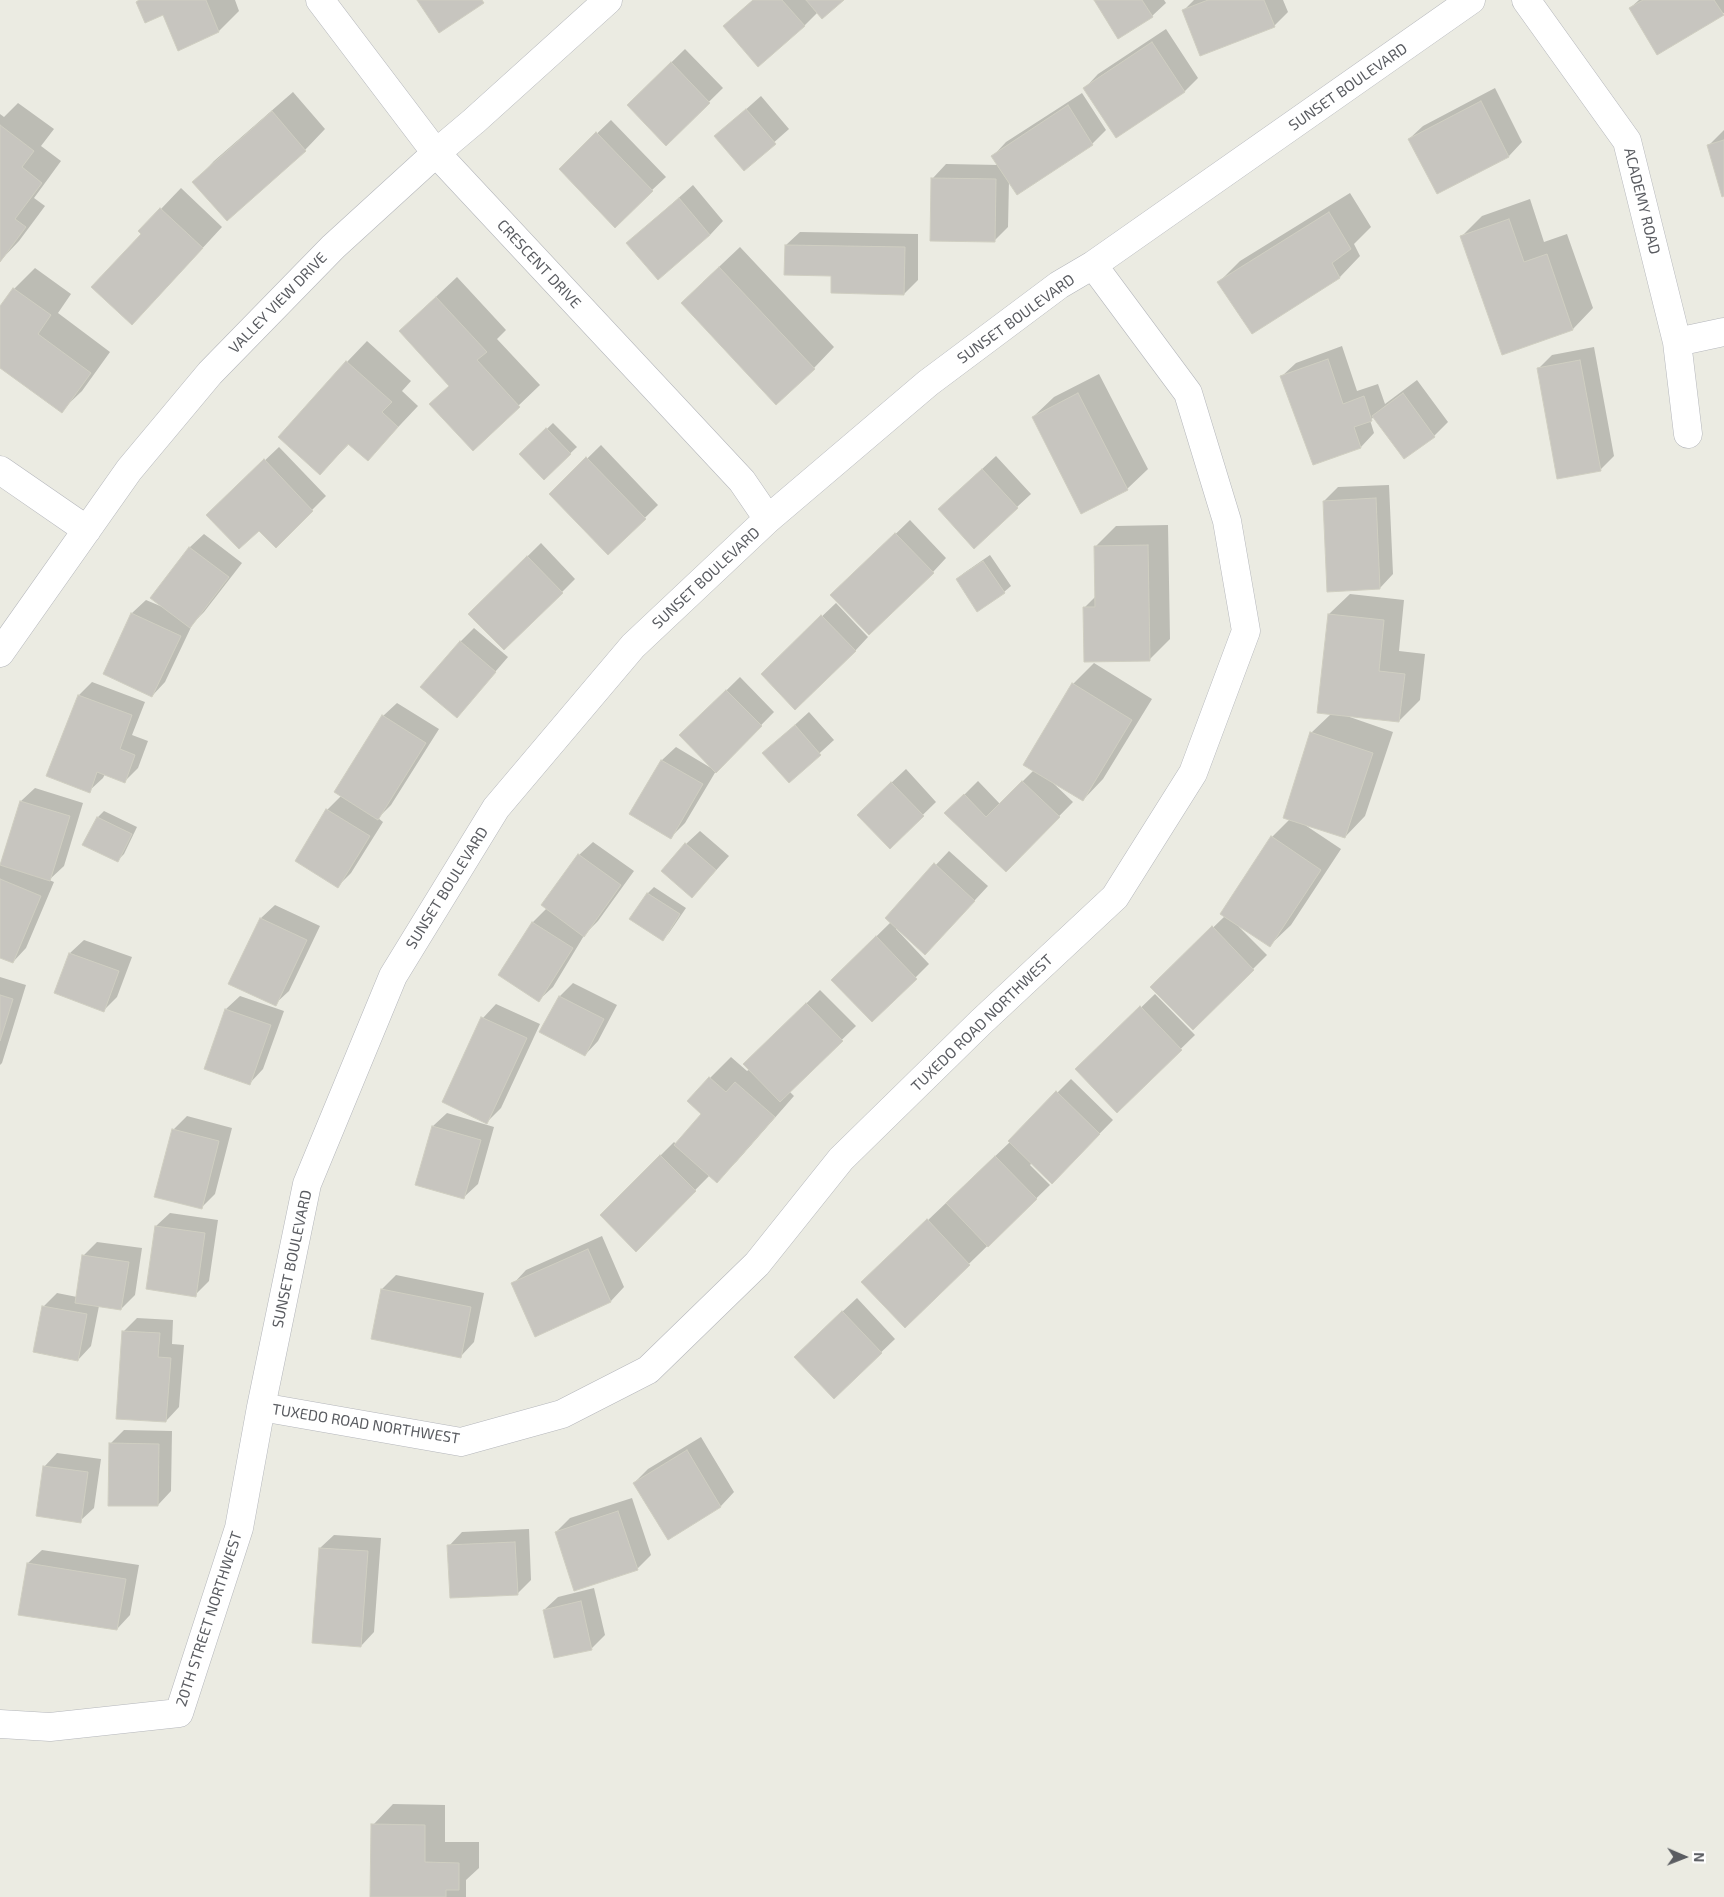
<!DOCTYPE html>
<html>
<head>
<meta charset="utf-8">
<style>
  body { margin:0 }
  #map { position:relative; width:1724px; height:1897px; overflow:hidden; background:#ebebe2; font-family:"Exo 2",sans-serif }
  canvas { display:block }
  .north { position:absolute; left:1659px; top:1832px; width:50px; height:50px; -webkit-text-stroke:4px #fff; paint-order:stroke; rotate:91deg; font-size:14px; font-weight:700; line-height:20px; text-align:center; color:#5a5c61 }
  .north::after { content:''; display:block; margin:auto; width:18px; height:22px; background:#5a5c61; clip-path:polygon(50% 0,100% 100%,50% 72%,0 100%) }
</style>
</head>
<body>
<div id="map">
<canvas width="1724" height="1897"></canvas>
<div class="north">N</div>
</div>
<script>
const g = document.querySelector('canvas').getContext('2d');
g.lineJoin = 'round';
function fill(path, color) {
  g.fillStyle = color;
  g.fill(path, 'evenodd');
}
function poly(rows) {
  const path = new Path2D();
  for (const r of rows) {
    path.moveTo(r[0], r[1]);
    for (let i = 2; i < r.length; i += 2) path.lineTo(r[i], r[i + 1]);
  }
  return path;
}
function strokePath(path, color, width, dash) {
  g.strokeStyle = color;
  g.lineWidth = width;
  g.lineCap = dash ? 'butt' : 'round';
  g.setLineDash(dash || []);
  g.stroke(path);
}
function label(font, color, halo, rows, align = 'center') {
  g.font = font + ' "Exo 2",sans-serif';
  g.lineWidth = 4;
  g.setLineDash([]);
  g.textBaseline = 'middle';
  g.strokeStyle = halo;
  g.fillStyle = color;
  for (const [text, x, y, turn = 0] of rows) {
    g.save();
    g.translate(x, y);
    g.rotate((+turn || 0) * Math.PI / 180);
    g.textAlign = isNaN(turn) ? turn : align;
    if (halo) g.strokeText(text, 0, 0);
    g.fillText(text, 0, 0);
    g.restore();
  }
}
const shadow = poly([
  [139,0,235,0,239,11,219,31,178,49,163,14,137,2],
  [753,0,842,0,818,12,804,26,724,26],
  [1095,0,1164,0,1166,3,1152,16],
  [1194,0,1283,0,1288,12,1274,26,1184,10],
  [1639,0,1724,0,1724,13,1630,8],
  [1166,29,1198,78,1185,91,1117,137,1085,88,1098,74],
  [685,49,723,88,666,144,628,105],
  [1495,88,1522,142,1509,156,1437,192,1409,139,1423,126],
  [293,92,325,129,305,150,194,182,214,161],
  [1082,93,1106,130,1092,144,1009,180,1008,227,994,241,933,178,946,164,999,165,993,156,1006,142],
  [761,96,789,129,744,169,716,136],
  [18,103,54,129,41,146,61,161,34,198,45,206,19,241,0,261,0,114,4,117],
  [611,120,666,177,652,190,560,169],
  [1724,130,1724,195,1709,145],
  [693,185,723,221,710,235,628,243],
  [181,188,222,227,152,303,143,234,140,231],
  [1350,193,1371,227,1354,244,1360,256,1340,277,1252,333,1219,282,1240,261],
  [1530,199,1544,242,1567,234,1593,308,1573,329,1503,354,1461,237,1482,216],
  [800,232,918,234,918,280,904,294,786,245],
  [740,247,834,347,814,368,703,282],
  [35,268,71,294,58,313,110,352,82,391,61,411,0,366,0,308,14,289],
  [457,277,506,330,497,339,540,385,473,449,421,311],
  [367,341,411,381,402,391,418,406,368,459,350,443,320,473,347,362],
  [1342,346,1357,391,1378,384,1385,404,1417,380,1448,422,1434,436,1374,417,1370,420,1374,433,1361,447,1282,376,1296,363],
  [1594,347,1614,456,1600,470,1538,369,1552,355],
  [1099,374,1148,469,1127,489,1033,417,1054,397],
  [553,423,577,447,544,478,521,454],
  [601,445,658,505,608,554,551,494],
  [279,447,326,496,276,546,259,529,222,501],
  [996,456,1031,494,1017,507,953,496],
  [1389,485,1393,574,1380,588,1324,501,1338,487],
  [910,520,946,558,933,572,846,582],
  [1168,525,1170,639,1149,660,1084,608,1096,596,1095,547,1116,526],
  [204,534,242,563,204,612,193,623,165,682,152,696,105,673,132,613,146,600,165,608,152,597,190,547],
  [541,543,575,579,562,592,469,614],
  [990,555,1011,586,1004,592,957,579,964,573],
  [1350,594,1404,600,1399,651,1425,654,1420,700,1399,721,1344,715,1393,732,1365,816,1345,837,1305,825,1341,849,1291,925,1270,945,1238,926,1267,955,1193,1029,1152,987,1225,916,1272,837,1290,819,1311,733,1331,714,1329,614],
  [836,603,868,637,855,651,776,660],
  [474,628,508,657,457,716,460,642],
  [1094,663,1152,699,1103,779,1083,800,1052,782,1073,802,1006,870,946,813,978,781,1000,804,1034,770,1073,684],
  [740,677,774,712,716,771,685,823,671,837,631,814,662,760,676,747,711,768,681,735],
  [92,682,145,702,132,735,148,741,138,768,125,781,105,774,103,778,89,791,79,695],
  [397,703,439,729,391,805,378,818,383,822,351,873,338,886,296,861,327,810,342,795,383,716],
  [809,712,834,740,789,781,764,753],
  [906,769,936,802,890,847,872,801],
  [35,788,83,803,64,866,49,880,54,882,26,948,13,962,0,956,0,865,21,801],
  [104,811,137,827,124,854,117,861,84,844,98,817],
  [700,831,729,856,692,897,686,844],
  [593,842,634,871,598,921,585,934,553,987,539,1000,500,975,533,922,547,908,579,855],
  [949,851,988,886,938,940,897,928,896,929,929,964,872,1021,832,980,891,922,886,918],
  [654,887,686,908,669,933,662,940,630,919,648,893],
  [275,905,320,926,289,991,275,1004,230,983,261,918],
  [84,940,132,957,117,997,104,1010,70,953],
  [0,977,26,985,2,1063,0,1065],
  [573,983,617,1005,598,1041,585,1055,541,1032,560,996],
  [820,990,856,1026,789,1091,794,1096,737,1161,716,1181,710,1175,636,1250,601,1215,674,1142,676,1144,703,1114,689,1101,710,1078,731,1057,747,1071,750,1069,745,1064],
  [1155,994,1195,1035,1117,1111,1091,1056],
  [240,996,284,1011,263,1069,250,1083,226,1009],
  [496,1004,540,1024,501,1108,487,1122,483,1018],
  [1071,1079,1113,1120,1052,1182,1032,1163,1030,1165,1050,1185,905,1326,884,1262,1010,1142,1009,1141],
  [447,1113,494,1127,478,1184,464,1197,433,1126],
  [187,1116,232,1128,215,1194,201,1208,173,1130],
  [170,1213,218,1220,209,1281,195,1295,156,1226],
  [602,1236,624,1287,611,1301,535,1335,513,1284,526,1270],
  [97,1242,142,1248,135,1295,121,1309,99,1306,91,1346,78,1360,43,1307,57,1293,77,1297,83,1256],
  [396,1275,484,1293,474,1342,461,1356,372,1338,382,1289],
  [857,1298,895,1339,834,1397,809,1343],
  [137,1318,173,1320,172,1344,184,1345,179,1407,166,1421,123,1332],
  [124,1430,172,1431,171,1491,158,1505,110,1444],
  [701,1437,734,1492,721,1506,668,1538,634,1483,648,1469],
  [57,1453,101,1459,94,1508,80,1521,44,1467],
  [632,1498,651,1555,637,1569,556,1532,570,1518],
  [529,1529,531,1580,517,1594,449,1546,462,1532],
  [334,1535,381,1538,374,1632,361,1646,320,1548],
  [42,1550,139,1565,130,1615,117,1629,28,1563],
  [594,1588,605,1635,591,1649,544,1610,558,1597],
  [393,1804,445,1805,445,1842,479,1842,479,1868,466,1880,466,1897,371,1897,373,1825]
]);
const building = poly([
  [139,0,206,0,219,32,178,51,163,15,145,23,136,2,139,0],
  [417,0,482,0,484,3,439,33,417,0],
  [753,0,782,0,805,26,758,67,723,26,753,0],
  [806,0,844,0,822,19,806,0],
  [1094,0,1142,0,1153,17,1118,39,1094,0],
  [1208,0,1264,0,1275,27,1200,56,1182,10,1208,0],
  [1643,0,1714,0,1724,15,1657,55,1629,8,1643,0],
  [1152,42,1185,92,1116,138,1083,88,1152,42],
  [671,62,710,103,666,146,627,105,671,62],
  [1481,101,1509,157,1437,194,1408,139,1481,101],
  [1068,105,1093,145,1017,195,991,156,1068,105],
  [746,109,776,144,744,171,714,136,746,109],
  [272,111,306,151,227,221,192,182,272,111],
  [0,125,34,151,22,167,42,183,15,219,26,227,0,262,0,125],
  [596,132,653,191,615,228,559,169,596,132],
  [1724,140,1724,196,1722,197,1707,145,1724,140],
  [931,178,996,179,995,242,930,241,931,178],
  [679,198,710,235,658,280,626,243,679,198],
  [160,208,203,248,132,325,91,287,141,234,138,231,160,208],
  [1329,212,1351,249,1332,263,1340,278,1252,334,1217,282,1329,212],
  [1509,219,1524,262,1547,254,1573,330,1502,355,1460,236,1509,219],
  [785,245,905,247,904,295,831,293,831,276,784,275,785,245],
  [719,267,815,369,776,405,681,303,719,267],
  [13,288,51,315,38,334,91,373,62,413,0,368,0,306,13,288],
  [436,297,487,352,477,360,520,407,473,451,429,404,449,386,399,331,436,297],
  [1328,359,1343,404,1364,396,1372,421,1354,427,1361,448,1313,465,1280,376,1328,359],
  [1580,360,1601,471,1557,479,1537,368,1580,360],
  [346,361,392,402,382,412,398,427,368,461,348,444,320,475,278,437,346,361],
  [1078,393,1128,490,1081,514,1032,417,1078,393],
  [1403,393,1435,437,1404,459,1372,416,1403,393],
  [546,428,571,454,544,480,519,454,546,428],
  [586,457,646,519,608,555,549,494,586,457],
  [264,459,313,511,276,548,259,531,239,549,206,515,264,459],
  [982,469,1018,508,974,549,938,509,982,469],
  [1376,498,1380,589,1327,592,1323,501,1376,498],
  [895,533,934,573,869,635,830,595,895,533],
  [1148,545,1150,661,1084,662,1083,607,1095,607,1094,546,1148,545],
  [189,547,229,577,190,628,150,598,189,547],
  [527,556,563,593,504,650,468,614,527,556],
  [983,561,1005,593,977,612,956,579,983,561],
  [131,613,181,636,152,697,103,674,131,613],
  [1328,614,1384,620,1379,671,1405,674,1399,722,1317,713,1328,614],
  [821,615,856,651,795,710,761,674,821,615],
  [460,641,496,672,457,718,420,687,460,641],
  [1072,683,1132,720,1083,801,1023,765,1072,683],
  [726,690,762,726,716,773,679,735,726,690],
  [78,695,132,715,120,749,135,755,125,783,97,772,90,793,46,776,78,695],
  [382,715,426,743,378,820,334,792,382,715],
  [795,725,821,755,789,783,762,753,795,725],
  [1310,732,1373,753,1345,838,1283,818,1310,732],
  [661,760,703,784,671,839,629,814,661,760],
  [1022,781,1060,817,1006,872,944,813,964,794,986,817,1022,781],
  [891,782,924,816,890,849,857,815,891,782],
  [20,801,70,816,50,881,0,865,20,801],
  [326,809,370,836,338,888,295,861,326,809],
  [97,817,132,834,118,862,82,845,97,817],
  [1271,836,1321,870,1270,947,1220,914,1271,836],
  [685,843,716,870,692,898,661,871,685,843],
  [578,854,621,885,584,937,541,905,578,854],
  [934,863,975,901,925,955,885,918,934,863],
  [0,879,41,896,13,963,0,958,0,879],
  [647,893,680,914,663,941,629,919,647,893],
  [260,918,307,940,276,1006,228,984,260,918],
  [532,922,573,948,539,1002,498,975,532,922],
  [1212,926,1254,970,1193,1030,1150,987,1212,926],
  [876,936,917,979,872,1022,831,980,876,936],
  [69,953,119,971,104,1012,54,993,69,953],
  [0,995,13,999,0,1041,0,995],
  [559,996,604,1019,585,1056,539,1032,559,996],
  [806,1003,843,1041,780,1102,743,1064,806,1003],
  [1140,1006,1182,1050,1117,1113,1075,1069,1140,1006],
  [225,1009,271,1025,250,1085,204,1069,225,1009],
  [481,1017,527,1038,487,1124,442,1102,481,1017],
  [709,1077,726,1092,735,1082,775,1117,717,1183,674,1145,701,1114,687,1101,709,1077],
  [1056,1091,1100,1134,1052,1184,1008,1141,1056,1091],
  [432,1126,481,1140,464,1199,415,1185,432,1126],
  [172,1129,219,1141,202,1209,154,1197,172,1129],
  [660,1155,696,1191,636,1252,600,1215,660,1155],
  [995,1156,1037,1199,988,1247,946,1203,995,1156],
  [927,1219,970,1265,905,1328,861,1282,927,1219],
  [155,1226,205,1233,196,1297,146,1289,155,1226],
  [588,1249,611,1302,535,1337,511,1283,588,1249],
  [82,1255,129,1262,121,1310,75,1303,82,1255],
  [381,1289,471,1307,461,1358,371,1339,381,1289],
  [42,1306,87,1314,78,1361,33,1352,42,1306],
  [842,1311,882,1353,834,1399,794,1357,842,1311],
  [122,1331,160,1333,158,1357,171,1358,166,1422,116,1419,122,1331],
  [109,1443,159,1444,158,1506,108,1506,109,1443],
  [687,1450,721,1507,668,1540,633,1483,687,1450],
  [43,1466,88,1472,81,1523,36,1516,43,1466],
  [618,1511,638,1570,574,1591,555,1532,618,1511],
  [515,1542,518,1595,450,1598,447,1545,515,1542],
  [319,1548,368,1551,361,1647,312,1643,319,1548],
  [27,1563,126,1579,117,1630,18,1615,27,1563],
  [581,1601,592,1650,554,1658,543,1610,581,1601],
  [371,1824,425,1825,425,1862,459,1863,459,1890,446,1890,446,1897,370,1897,371,1824]
]);
const minor = poly([
  [320,0,436,153,742,481,768,519],
  [1526,0,1627,141,1677,342,1688,434],
  [1677,342,1724,332],
  [0,470,87,530],
  [0,653,129,470,210,373,333,247,436,153,474,121,608,0],
  [261,1407,461,1442,562,1414,648,1370,757,1264,841,1159,981,1022,1115,897,1193,773,1246,631,1227,521,1188,393,1093,265],
  [0,1724,50,1727,179,1713,239,1528,261,1407,307,1184,393,976,496,808,633,646,768,519,928,383,1059,285,1093,265,1471,0]
]);
const streetNames = [
  ["SUNSET BOULEVARD",1348,87,-35],
  ["ACADEMY ROAD",1642,201,76],
  ["CRESCENT DRIVE",539,264,47],
  ["VALLEY VIEW DRIVE",278,303,-46],
  ["SUNSET BOULEVARD",1016,319,-36],
  ["SUNSET BOULEVARD",706,578,-43],
  ["SUNSET BOULEVARD",447,888,-58],
  ["TUXEDO ROAD NORTHWEST",982,1023,-44],
  ["SUNSET BOULEVARD",292,1259,-78],
  ["TUXEDO ROAD NORTHWEST",366,1424,9],
  ["20TH STREET NORTHWEST",209,1619,-72]
];
fill(shadow, '#0003');
fill(building, '#c7c5bf');
strokePath(building, '#cfcec1', 1);
strokePath(minor, '#b4b6bb', 29);
strokePath(minor, '#fff', 28);
label('15px', '#5a5c61', '#fff', streetNames);
</script>
</body>
</html>
